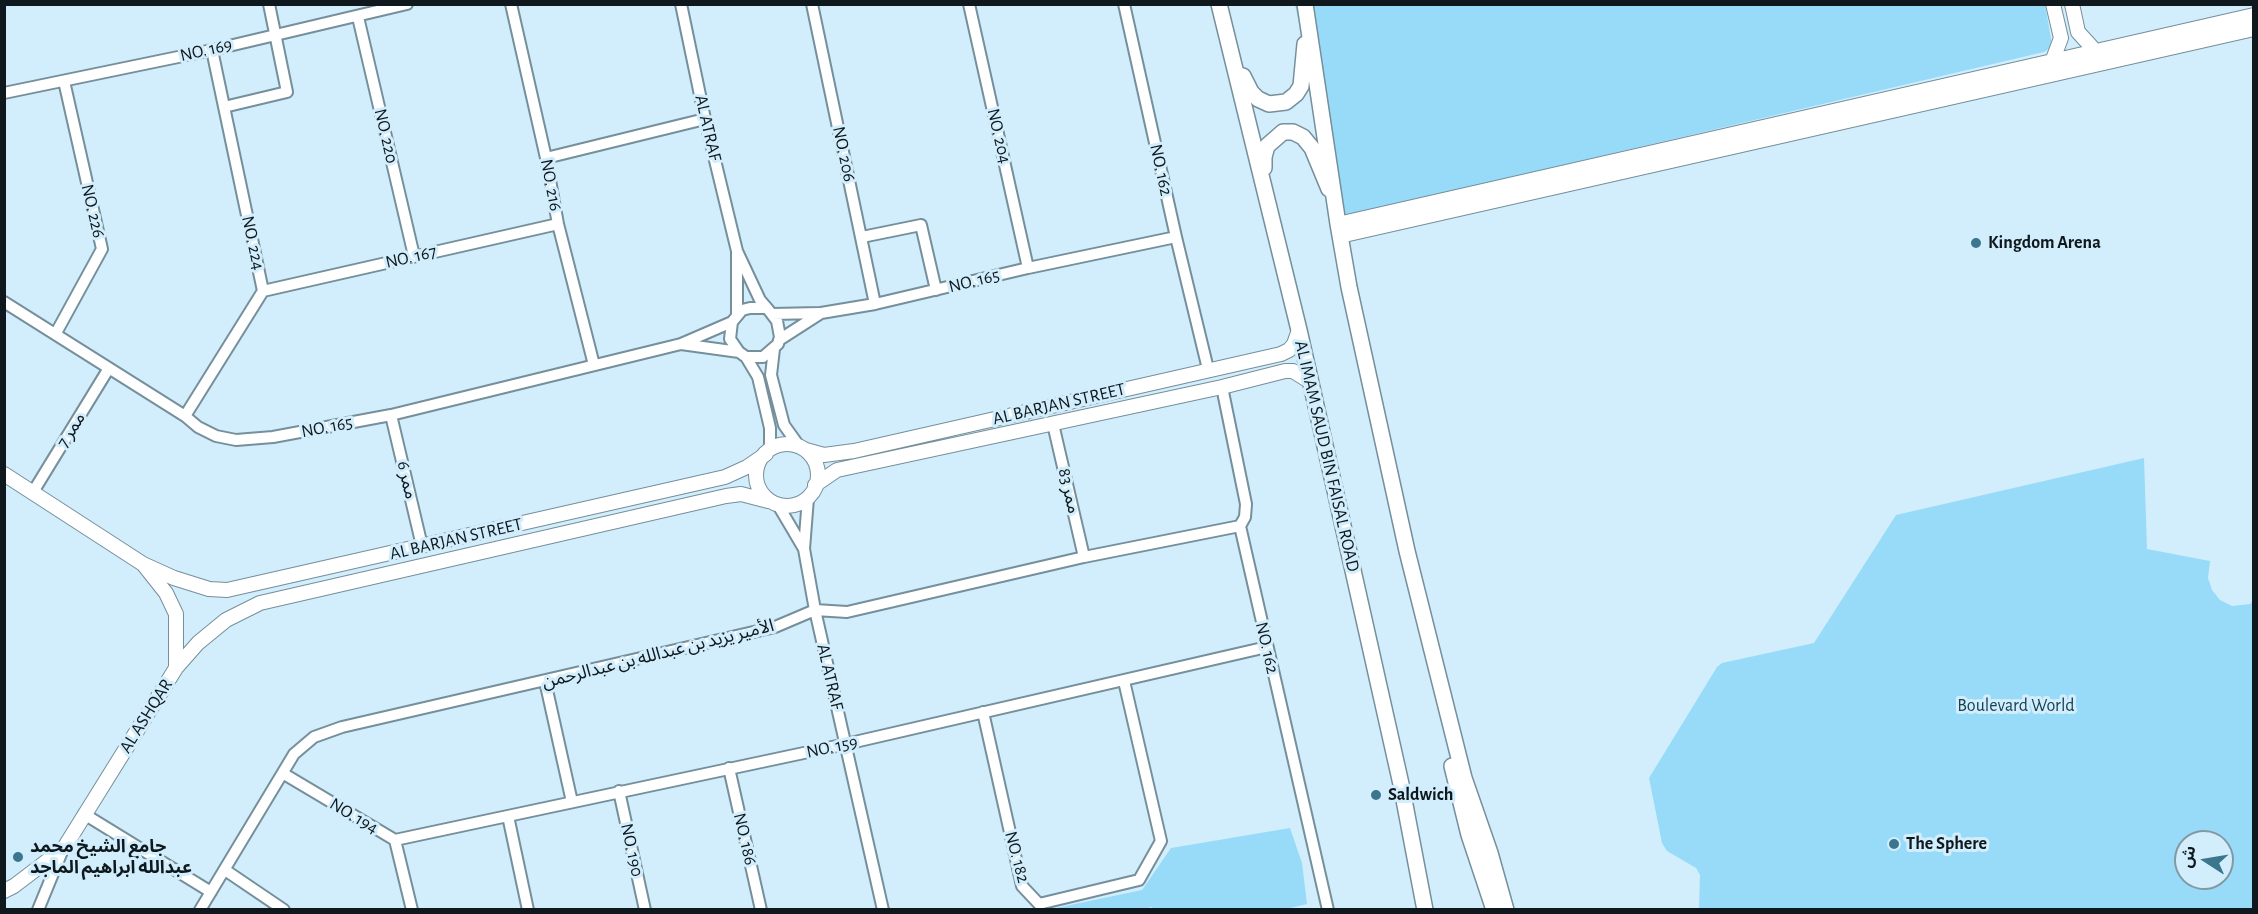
<!DOCTYPE html>
<html>
<head>
<meta charset="utf-8">
<style>
  body { margin:0 }
  #map { position:relative; width:2258px; height:914px; overflow:hidden; background:#d2eefc; font-family:"Alegreya Sans","Noto Sans Arabic",sans-serif }
  canvas { display:block }
  .frame { position:absolute; inset:0; border:6px solid #0e181d; pointer-events:none }
  .north { position:absolute; left:2174px; top:830px; width:60px; height:60px; box-sizing:border-box; background:#d2eefc; border:2px solid #8498a3; border-radius:50%; rotate:282deg; font-size:16px; font-weight:700; line-height:24px; text-align:center; color:#0e181d }
  .north::after { content:''; display:block; margin:auto; width:21px; height:27px; background:#3b768e; clip-path:polygon(50% 0,100% 100%,50% 72%,0 100%) }
</style>
</head>
<body>
<div id="map">
<canvas width="2258" height="914"></canvas>
<div class="frame"></div>
<div class="north">ش</div>
</div>
<script>
const g = document.querySelector('canvas').getContext('2d');
g.lineJoin = 'round';
function fill(path, color) {
  g.fillStyle = color;
  g.fill(path, 'evenodd');
}
function poly(rows) {
  const path = new Path2D();
  for (const r of rows) {
    if (r.length === 3) {
      path.moveTo(r[0] + r[2], r[1]);
      path.arc(r[0], r[1], r[2], 0, 2 * Math.PI);
      continue;
    }
    path.moveTo(r[0], r[1]);
    for (let i = 2; i < r.length; i += 2) path.lineTo(r[i], r[i + 1]);
  }
  return path;
}
function strokePath(path, color, width, dash) {
  g.strokeStyle = color;
  g.lineWidth = width;
  g.lineCap = dash ? 'butt' : 'round';
  g.setLineDash(dash || []);
  g.stroke(path);
}
function label(font, color, halo, rows, align = 'center') {
  g.font = font + ' "Alegreya Sans","Noto Sans Arabic",sans-serif';
  g.lineWidth = 6;
  g.setLineDash([]);
  g.textBaseline = 'middle';
  g.strokeStyle = halo;
  g.fillStyle = color;
  for (const [text, x, y, turn = 0] of rows) {
    g.save();
    g.translate(x, y);
    g.rotate((+turn || 0) * Math.PI / 180);
    g.textAlign = isNaN(turn) ? turn : align;
    if (halo) g.strokeText(text, 0, 0);
    g.fillText(text, 0, 0);
    g.restore();
  }
}
const green = poly([
  [1295,5,2045,5,2052,44,2049,49,2044,52,1342,217],
  [2144,458,2147,549,2210,561,2208,578,2212,590,2220,600,2232,606,2250,604,2253,601,2253,909,1699,909,1700,875,1696,868,1667,851,1662,843,1649,778,1717,667,1722,663,1814,643,1896,515],
  [2186,842,2222,842,2222,878,2186,878],
  [1290,828,1302,863,1307,904,1282,910,1156,910,1151,907,1140,910,1051,909,1142,890,1171,848]
]);
const minor = poly([
  [511,4,546,158,558,224,594,365],
  [681,4,705,119,737,251],
  [812,4,875,304],
  [969,4,1028,268],
  [1124,4,1176,237,1208,369],
  [358,17,414,256],
  [4,93,212,50,407,4],
  [224,107,287,92,269,4],
  [546,158,705,119],
  [862,237,921,225,936,290],
  [263,291,558,224],
  [4,302,185,416,198,427,216,436,236,440,273,437,391,415,681,344],
  [737,314,737,251,760,300,767,308],
  [772,314,820,313],
  [732,322,681,344,739,352,746,357,763,357,778,344,780,337,777,321,767,308,750,308,742,310,732,322,730,339,739,352],
  [56,333,102,249,64,81],
  [779,340,821,313,875,304,1028,268,1176,237],
  [774,349,771,375,784,425,799,446],
  [746,357,758,377,770,428,770,450],
  [1222,387,1246,504,1245,517,1240,526,1328,910],
  [391,415,422,546],
  [185,416,263,291,212,50],
  [1053,424,1084,557],
  [33,492,109,368],
  [778,505,804,549,808,498],
  [804,549,815,610,883,910],
  [545,681,572,802],
  [983,712,1022,886,1039,904,1139,880,1161,841,1124,681],
  [729,768,761,910],
  [284,774,395,840,412,910],
  [619,791,645,910],
  [84,814,211,892],
  [508,816,528,910],
  [395,840,846,744,1267,647],
  [225,870,284,910],
  [38,910,63,849],
  [200,910,294,754,314,737,342,727,775,627,815,610,847,612,1084,557,1240,526]
]);
const tertiary = poly([
  [2072,4,2078,32,2099,55],
  [2052,62,2061,38,2053,4],
  [1338,224,2254,15],
  [1340,236,2254,29],
  [787,475,31],
  [806,450,824,455,854,451,1281,354,1289,350,1294,344,1299,330],
  [4,474,143,564,166,593,176,614,176,668,64,848,14,886,4,891],
  [815,485,837,470,1222,387,1285,371,1293,371,1309,381],
  [143,564,174,578,209,589,227,590,725,477,747,467,766,454],
  [176,668,198,643,226,620,260,603,726,496,741,494,768,501]
]);
const secondary = poly([
  [1219,4,1299,330,1401,784,1425,910],
  [1305,4,1338,224,1349,287,1407,551,1464,778,1490,853,1506,910],
  [1243,76,1251,92,1258,99,1269,104,1286,102,1296,94,1301,86,1305,44],
  [1264,168,1264,157,1267,146,1283,132,1293,132,1303,137,1312,148,1329,189],
  [1452,766,1469,835,1494,910]
]);
const markers = [
  [1976,243,6,"#3b768e"],
  [1376,795,6,"#3b768e"],
  [1894,844,6,"#3b768e"],
  [18,857,6,"#3b768e"]
];
const streetNames = [
  ["NO. 169",206,50,-13],
  ["AL ATRAF",708,128,77],
  ["NO. 220",386,136,77],
  ["NO. 204",999,136,77],
  ["NO. 206",844,154,78],
  ["NO. 162",1161,170,78],
  ["NO. 216",551,185,79],
  ["NO. 226",93,211,77],
  ["NO. 224",253,243,78],
  ["NO. 167",411,257,-13],
  ["NO. 165",974,281,-14],
  ["AL BARJAN STREET",1059,404,-13],
  ["NO. 165",327,427,-11],
  ["ممر 7",71,430,-58],
  ["AL IMAM SAUD BIN FAISAL ROAD",1327,456,77],
  ["ممر 6",407,480,77],
  ["ممر 83",1069,491,77],
  ["AL BARJAN STREET",456,539,-13],
  ["NO. 162",1267,648,77],
  ["الأمير يزيد بن عبدالله بن عبدالرحمن",658,654,-14],
  ["AL ATRAF",830,677,77],
  ["AL ASHQAR",146,716,-58],
  ["NO. 159",832,747,-12],
  ["NO. 194",354,816,31],
  ["NO. 186",745,839,77],
  ["NO. 190",632,850,78],
  ["NO. 182",1017,857,75]
];
const poiNames = [
  ["Kingdom Arena",1988,243],
  ["Saldwich",1388,795],
  ["The Sphere",1906,844],
  ["جامع الشيخ محمد",30,847],
  ["عبدالله ابراهيم الماجد",30,868]
];
const parkNames = [
  ["Boulevard World",2016,706]
];
fill(green, '#98dbf9');
strokePath(minor, '#758f9b', 14);
strokePath(tertiary, '#758f9b', 16);
strokePath(secondary, '#758f9b', 18);
strokePath(minor, '#fff', 10);
strokePath(tertiary, '#fff', 14);
strokePath(secondary, '#fff', 15);
for (const [x, y, r, color] of markers) {
  const dot = new Path2D();
  dot.arc(x, y, r, 0, 2 * Math.PI);
  g.fillStyle = color;
  g.fill(dot);
  strokePath(dot, '#d2eefc', 2);
}
label('18px', '#0e181d', '#d2eefc', streetNames);
label('bold 18px', '#0e181d', '#d2eefc', poiNames, 'left');
label('18px', '#174152', '#d2eefc', parkNames);
</script>
</body>
</html>
